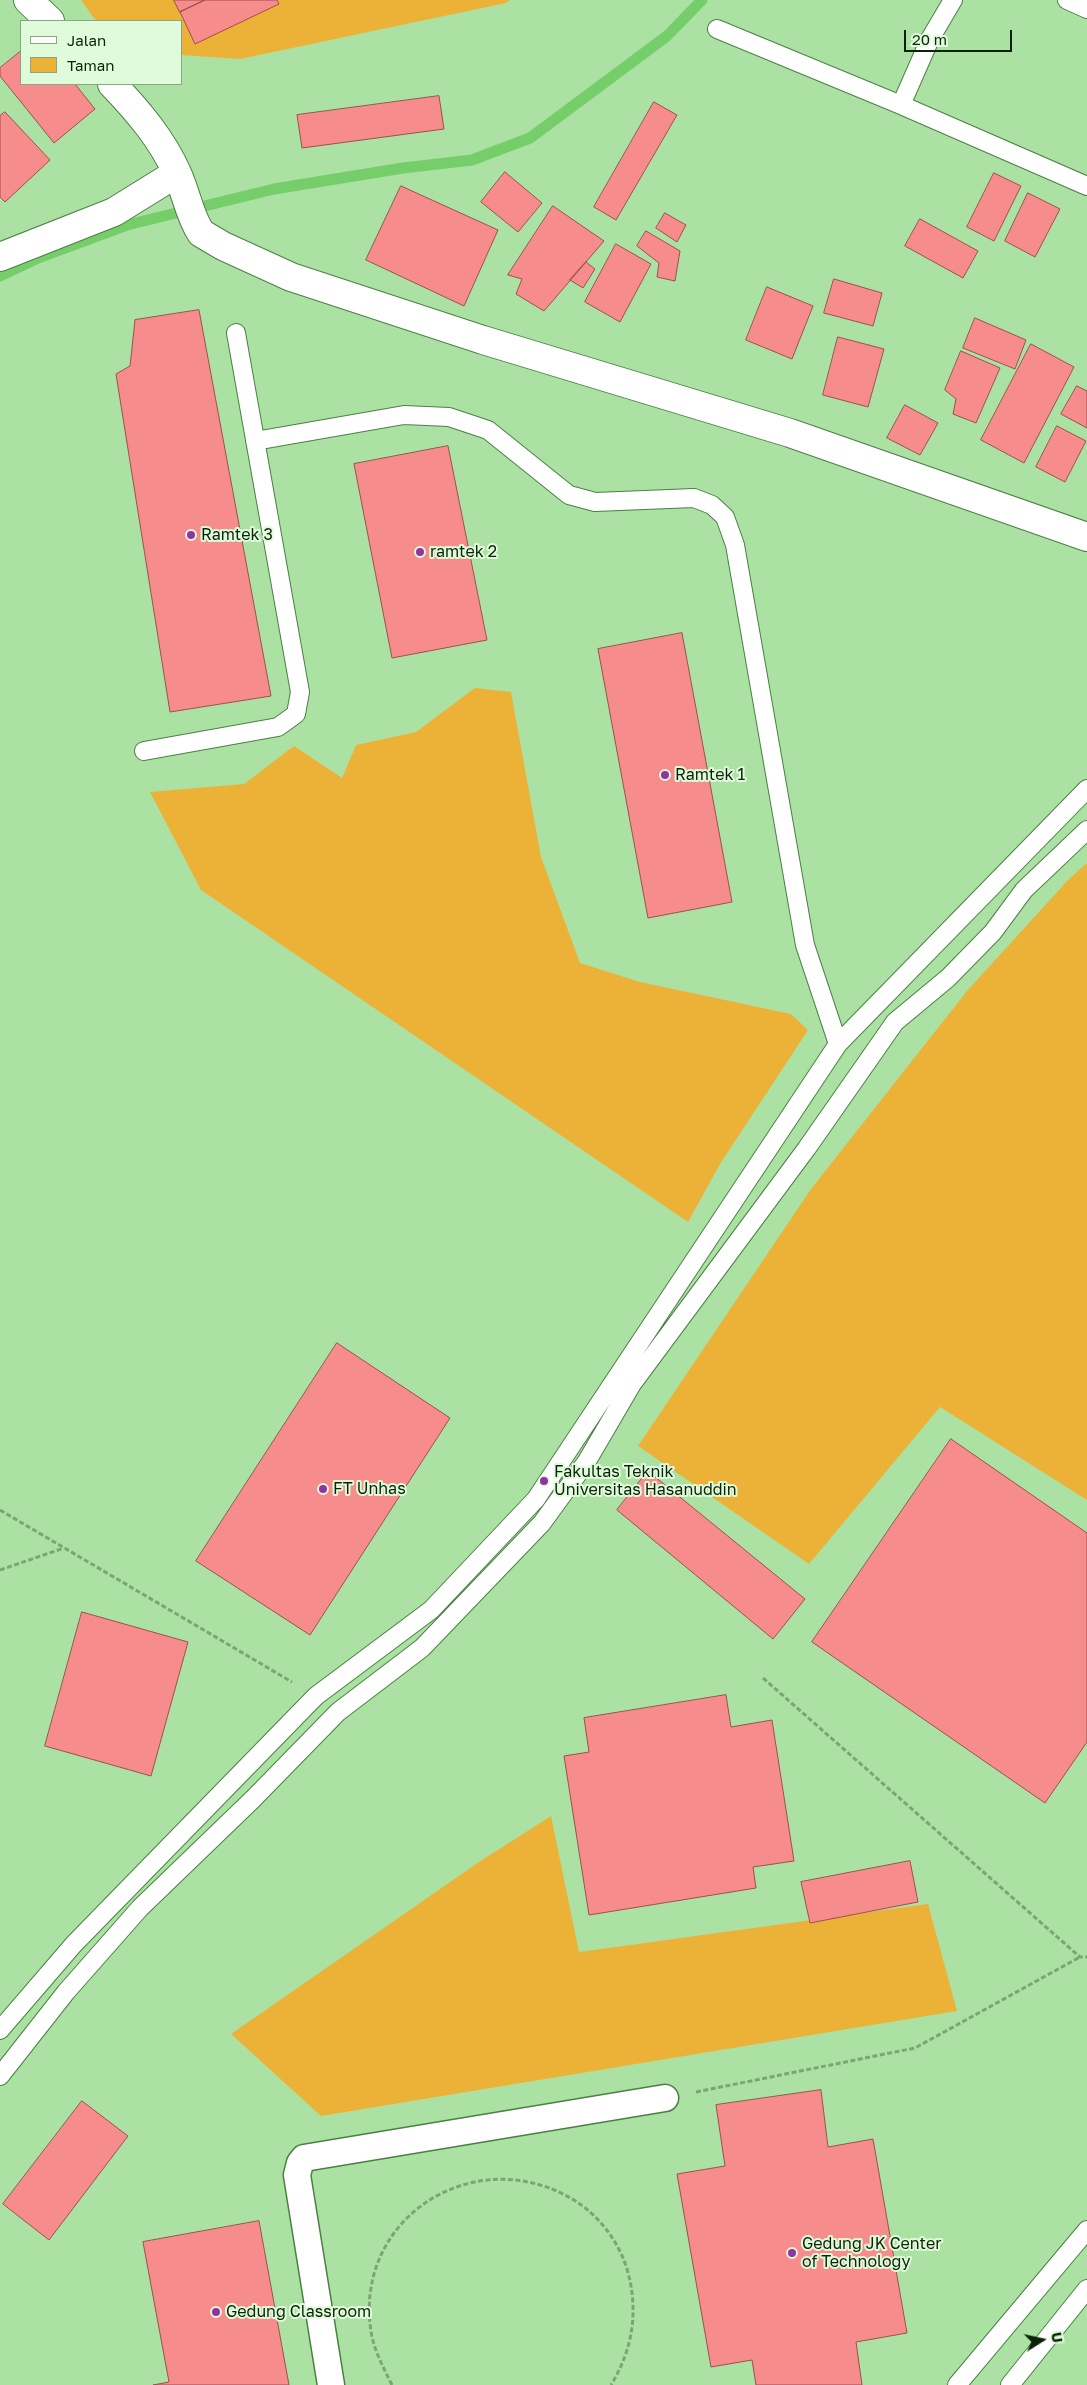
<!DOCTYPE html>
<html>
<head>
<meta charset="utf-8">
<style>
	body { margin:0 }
	#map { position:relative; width:1087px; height:2385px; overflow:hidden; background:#abe2a3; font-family:"Golos Text",sans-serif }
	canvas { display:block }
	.legend { position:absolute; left:20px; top:20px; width:162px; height:65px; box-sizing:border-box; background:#dffbda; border:1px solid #8ba487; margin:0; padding:6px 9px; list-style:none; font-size:15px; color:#0d220a }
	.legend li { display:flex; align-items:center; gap:10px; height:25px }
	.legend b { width:25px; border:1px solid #8ba487 }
	.north { position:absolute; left:1017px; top:2315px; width:50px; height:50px; -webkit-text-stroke:4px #dffbda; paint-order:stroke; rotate:80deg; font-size:14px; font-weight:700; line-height:20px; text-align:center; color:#0d220a }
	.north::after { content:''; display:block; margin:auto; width:18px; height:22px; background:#0d220a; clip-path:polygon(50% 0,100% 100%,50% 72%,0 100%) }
	.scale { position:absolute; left:904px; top:30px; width:108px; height:22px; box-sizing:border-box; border:2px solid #0d220a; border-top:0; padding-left:6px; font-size:15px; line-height:18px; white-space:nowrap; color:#0d220a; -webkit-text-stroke:4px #dffbda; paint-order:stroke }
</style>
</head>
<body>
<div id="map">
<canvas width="1087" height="2385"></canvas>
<ul class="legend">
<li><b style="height:6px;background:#fff"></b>Jalan</li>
<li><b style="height:14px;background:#ecb238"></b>Taman</li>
</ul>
<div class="north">U</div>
<div class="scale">20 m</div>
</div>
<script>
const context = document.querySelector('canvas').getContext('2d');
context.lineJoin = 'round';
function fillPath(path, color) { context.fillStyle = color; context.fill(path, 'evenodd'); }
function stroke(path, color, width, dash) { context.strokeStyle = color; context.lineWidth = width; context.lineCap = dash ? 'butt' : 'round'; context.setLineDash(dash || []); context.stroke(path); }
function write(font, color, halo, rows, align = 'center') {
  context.font = font + ' "Golos Text",sans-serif'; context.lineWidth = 4; context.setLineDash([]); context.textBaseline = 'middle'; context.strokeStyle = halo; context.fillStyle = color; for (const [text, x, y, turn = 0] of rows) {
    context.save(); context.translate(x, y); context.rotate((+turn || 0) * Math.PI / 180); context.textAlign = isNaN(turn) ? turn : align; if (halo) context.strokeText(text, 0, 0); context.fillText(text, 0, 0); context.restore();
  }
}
fillPath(new Path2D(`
	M 81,0 L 510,0 L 506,3 L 240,59 L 181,55 L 181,21 L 96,21 Z
	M 475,688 L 511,692 L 541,857 L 580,963 L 640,982 L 791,1014 L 808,1030 L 720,1164 L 688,1222 L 201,890 L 150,792 L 244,784 L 294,746 L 342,778 L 356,745 L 416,732 Z
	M 1087,863 L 1087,1500 L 940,1407 L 809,1564 L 638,1446 L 811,1189 L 967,991 L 1068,880 Z
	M 551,1816 L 579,1952 L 928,1904 L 957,2011 L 321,2116 L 231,2034 L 479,1862 Z`), '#ecb238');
stroke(new Path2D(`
	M 0,276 L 38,258 L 127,225 L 274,189 L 403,168 L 472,160 L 530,138 L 667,36 L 702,0`), '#76ce6a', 11);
const building = new Path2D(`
	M 174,0 L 205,0 L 180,12 Z
	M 205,0 L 277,0 L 279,4 L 195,44 L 180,12 Z
	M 21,51 L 21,84 L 75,84 L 95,109 L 54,143 L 0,76 L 0,68 Z
	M 439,96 L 444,129 L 302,148 L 297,115 Z
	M 654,102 L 677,115 L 616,220 L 594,207 Z
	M 5,112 L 50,160 L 5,202 L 0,197 L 0,116 Z
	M 505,172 L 542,203 L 518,232 L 481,202 Z
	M 994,173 L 1021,186 L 994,241 L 967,227 Z
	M 401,186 L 498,230 L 464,306 L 366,260 Z
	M 1028,193 L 1060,209 L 1035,257 L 1005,241 Z
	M 553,206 L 604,241 L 544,311 L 516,294 L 522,279 L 508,275 Z
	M 665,213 L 686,225 L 677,242 L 656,228 Z
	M 920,219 L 978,251 L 963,278 L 905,246 Z
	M 646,231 L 680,251 L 675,281 L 657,277 L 659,263 L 637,246 Z
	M 616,244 L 651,264 L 620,322 L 585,302 Z
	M 586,262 L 595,269 L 583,288 L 570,280 Z
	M 834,279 L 882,293 L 873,326 L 824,313 Z
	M 767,287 L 813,306 L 792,359 L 746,340 Z
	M 199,310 L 271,696 L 170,712 L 116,374 L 130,366 L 135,320 Z
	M 975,318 L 1026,340 L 1015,369 L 963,348 Z
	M 838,337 L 884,349 L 868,407 L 823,395 Z
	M 1031,344 L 1074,367 L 1024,463 L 981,440 Z
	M 961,351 L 1000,368 L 976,423 L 953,414 L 956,399 L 945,390 Z
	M 1077,386 L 1087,391 L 1087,428 L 1061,414 Z
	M 905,405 L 938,423 L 920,455 L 887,438 Z
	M 1057,426 L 1086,441 L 1065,482 L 1036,467 Z
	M 448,446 L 487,640 L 392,658 L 354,464 Z
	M 682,633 L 732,902 L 648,918 L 598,649 Z
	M 337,1343 L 450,1418 L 310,1635 L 196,1561 Z
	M 951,1439 L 1087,1533 L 1087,1742 L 1045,1803 L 812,1642 Z
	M 648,1471 L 805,1599 L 773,1639 L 617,1510 Z
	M 82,1612 L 188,1642 L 151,1776 L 45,1746 Z
	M 726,1695 L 731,1727 L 772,1720 L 794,1861 L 753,1867 L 756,1888 L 589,1915 L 564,1756 L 589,1752 L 584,1718 Z
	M 910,1861 L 918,1902 L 810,1923 L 801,1882 Z
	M 821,2090 L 828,2147 L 873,2139 L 907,2333 L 856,2342 L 862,2385 L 756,2385 L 752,2360 L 711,2367 L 677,2174 L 725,2166 L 716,2105 Z
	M 82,2101 L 128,2136 L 49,2240 L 3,2204 Z
	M 259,2221 L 289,2385 L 153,2385 L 169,2382 L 143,2242 Z`);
fillPath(building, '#f68d8c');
stroke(building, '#9c4f4f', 1);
const service = new Path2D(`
	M 953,0 L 930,39 L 901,105 L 1087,186
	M 1067,0 L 1087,9
	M 717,29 L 901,105
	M 255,441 L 404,415 L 449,417 L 488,430 L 569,495 L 595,502 L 694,498 L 712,505 L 725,517 L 735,545 L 805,945 L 838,1044
	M 144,751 L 278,727 L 296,714 L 300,692 L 236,333
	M 0,2030 L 74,1944 L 316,1696 L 431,1610 L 536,1499 L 838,1044 L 1087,789
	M 0,2076 L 66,1992 L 140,1908 L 253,1799 L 338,1712 L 422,1648 L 542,1523 L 587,1461 L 632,1384 L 807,1148 L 895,1022 L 948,978 L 993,932 L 1024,890 L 1087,830
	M 957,2385 L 1087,2230
	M 1010,2385 L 1087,2289`);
const pedestrian = new Path2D(`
	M 331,2385 L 297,2175 L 300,2163 L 304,2158 L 665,2098`);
const minor = new Path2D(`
	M 28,0 L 50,21
	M 112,84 C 137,110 162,139 177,173 C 186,192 189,215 201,233 L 223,246 L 291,277 L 483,340 L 790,433 L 1087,537
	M 0,257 L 114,212 L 177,173`);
stroke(service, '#4c7f45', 20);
stroke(pedestrian, '#4c7f45', 29);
stroke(minor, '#4c7f45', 30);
stroke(new Path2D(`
	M 0,1510 L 292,1682
	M 0,1570 L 64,1548
	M 763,1678 L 1080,1957 L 1087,1957
	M 696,2092 L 915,2048 L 1080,1957
	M 392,2385 C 384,2369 376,2354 372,2337 C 350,2225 464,2145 563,2194 C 594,2209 617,2237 627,2269 C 639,2310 633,2349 611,2385`), '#7aa673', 3, [5, 2.5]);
stroke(service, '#fff', 18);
stroke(pedestrian, '#fff', 26);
stroke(minor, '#fff', 28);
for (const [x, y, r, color] of [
	[191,535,5,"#9035a0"],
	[420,552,5,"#9035a0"],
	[665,775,5,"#9035a0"],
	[544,1481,5,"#9035a0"],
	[323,1489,5,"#9035a0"],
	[792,2253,5,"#9035a0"],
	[216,2312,5,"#9035a0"]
]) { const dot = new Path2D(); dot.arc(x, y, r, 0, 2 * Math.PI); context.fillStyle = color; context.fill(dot); stroke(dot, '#dffbda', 2); }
write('16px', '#0d220a', '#dffbda', [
	["Ramtek 3",201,535],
	["ramtek 2",430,552],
	["Ramtek 1",675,775],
	["Fakultas Teknik",554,1472],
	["Universitas Hasanuddin",554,1490],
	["FT Unhas",333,1489],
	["Gedung JK Center",802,2244],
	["of Technology",802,2262],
	["Gedung Classroom",226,2312]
], 'left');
</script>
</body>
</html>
